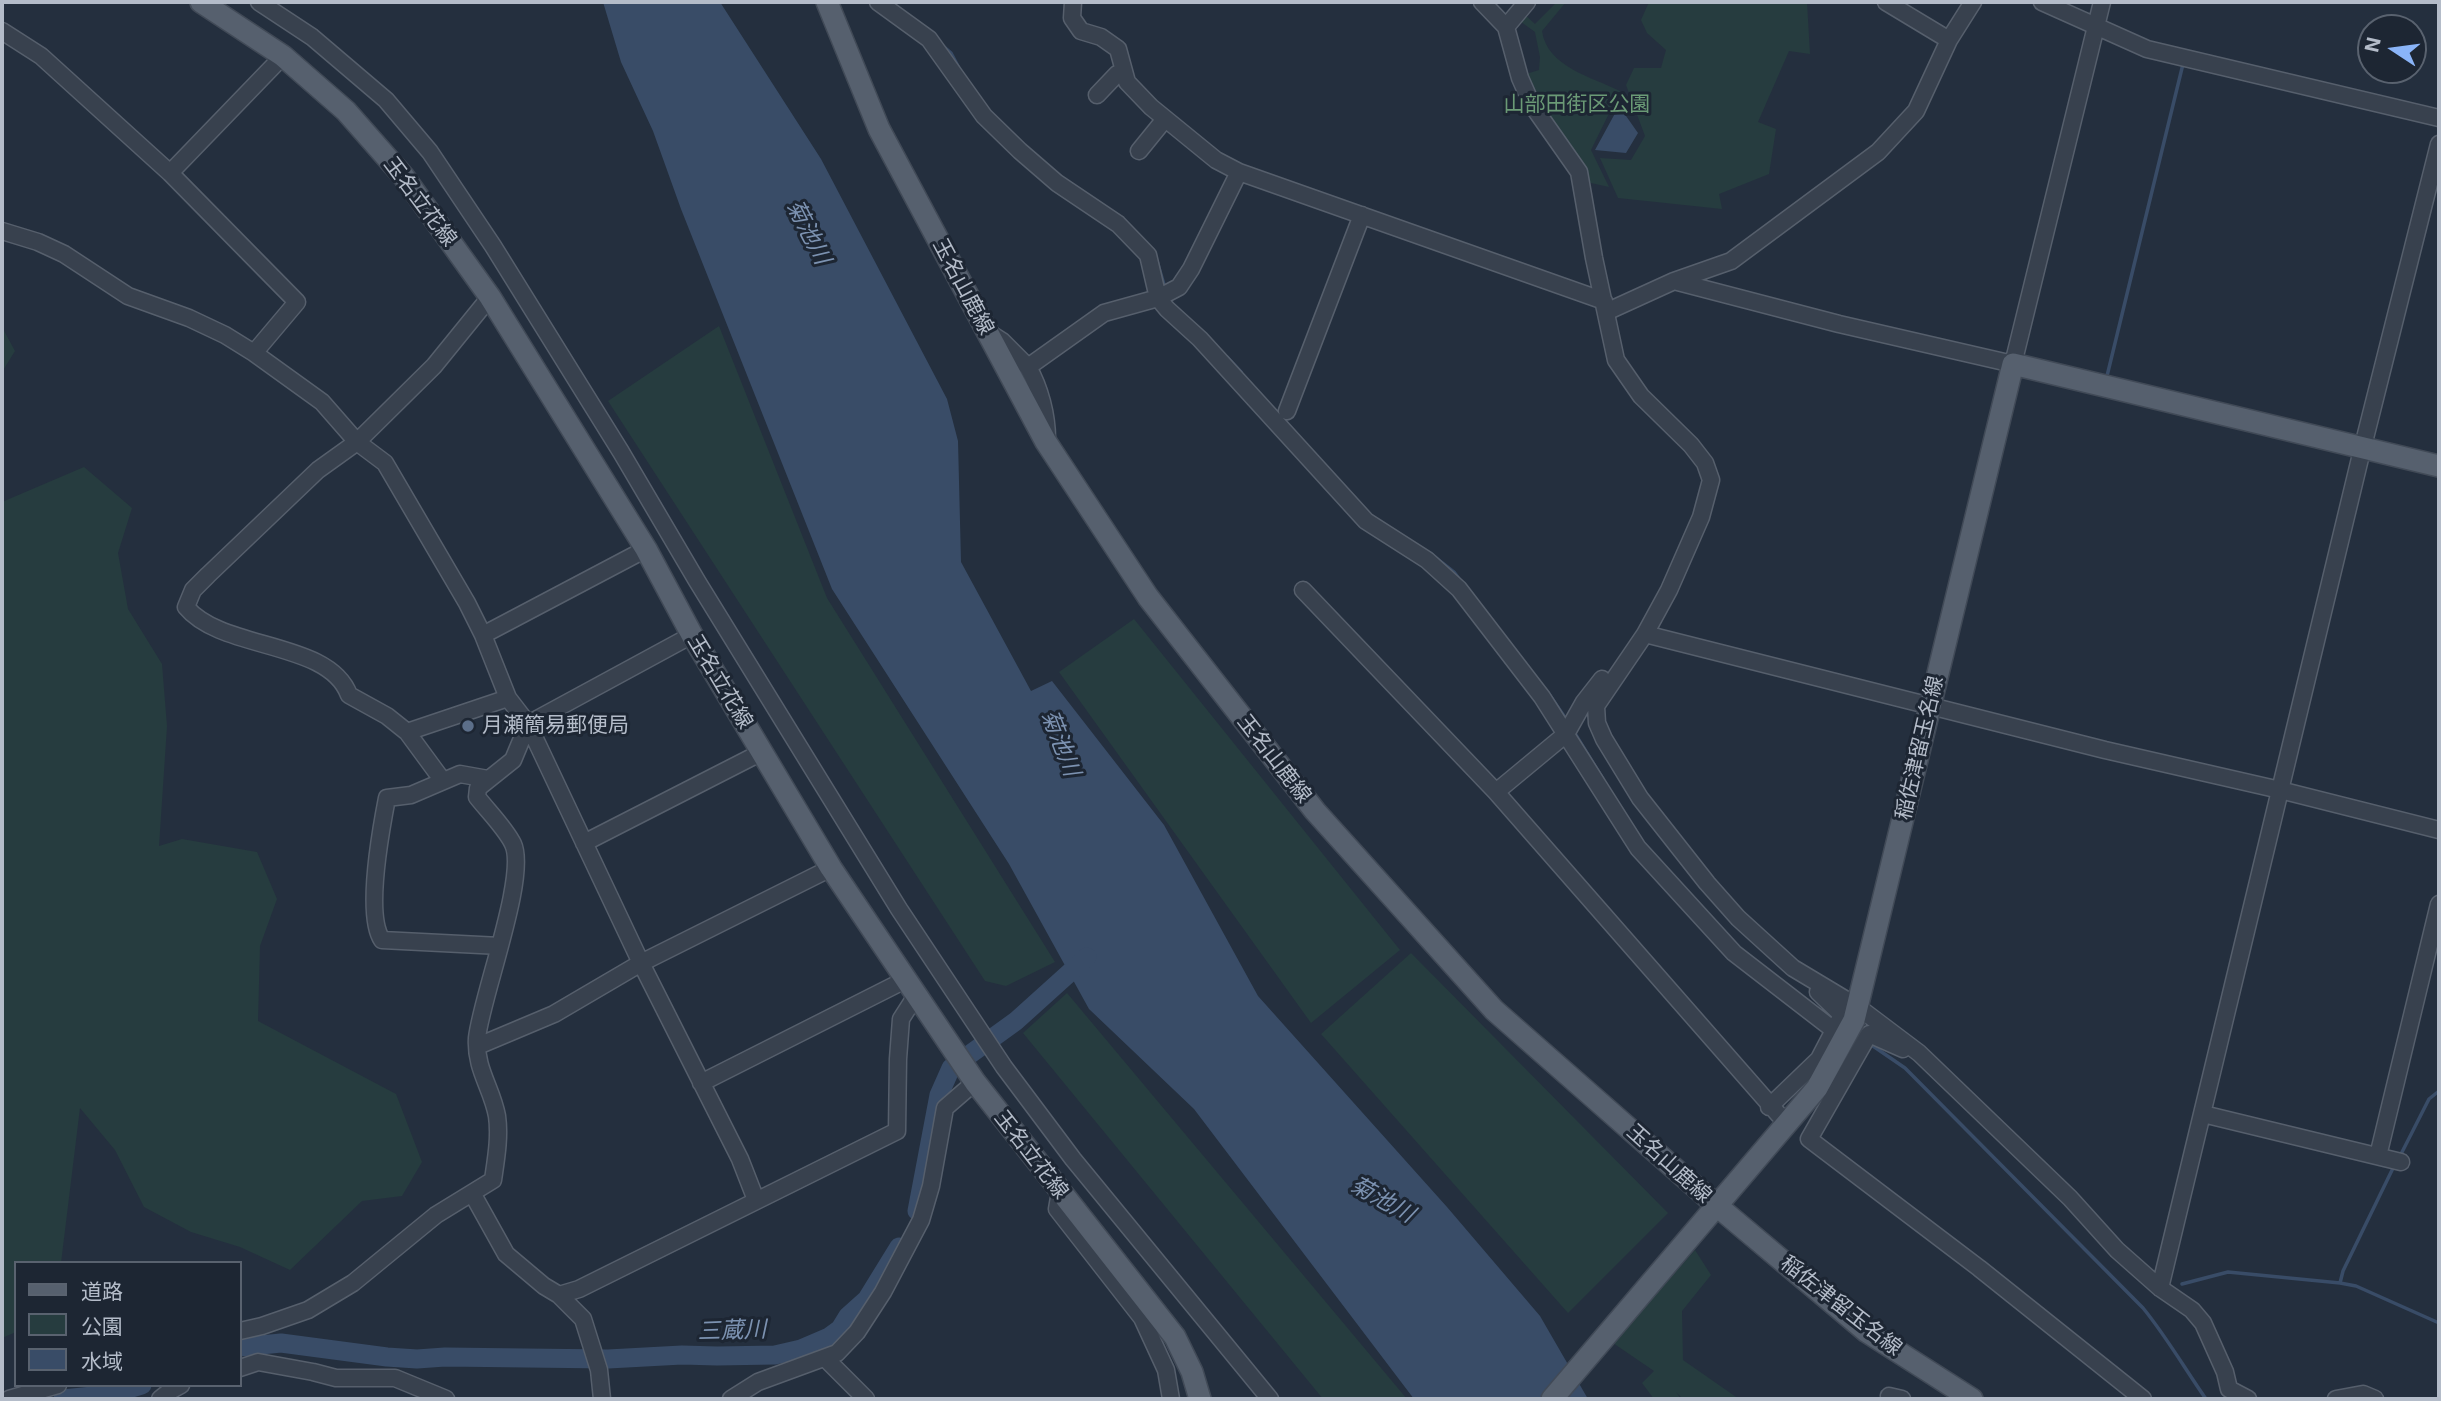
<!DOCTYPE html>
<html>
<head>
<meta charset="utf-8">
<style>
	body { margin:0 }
	#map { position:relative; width:2441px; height:1401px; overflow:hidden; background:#242f3e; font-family:Inter,"Noto Sans JP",sans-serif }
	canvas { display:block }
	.frame { position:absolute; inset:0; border:4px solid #b4bcc9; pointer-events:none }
	.legend { position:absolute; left:14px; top:1261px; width:228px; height:126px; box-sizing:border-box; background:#1d2633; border:2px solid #59626f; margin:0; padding:9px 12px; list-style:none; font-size:21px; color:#b4bcc9 }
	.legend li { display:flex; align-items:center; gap:14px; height:35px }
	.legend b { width:35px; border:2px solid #59626f }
	.north { position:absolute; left:2357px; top:14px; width:70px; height:70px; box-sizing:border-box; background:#1d2633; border:2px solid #59626f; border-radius:50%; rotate:283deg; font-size:19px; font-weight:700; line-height:28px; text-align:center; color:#b4bcc9 }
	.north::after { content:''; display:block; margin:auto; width:24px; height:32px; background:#8ab4f8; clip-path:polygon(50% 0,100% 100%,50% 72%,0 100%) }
</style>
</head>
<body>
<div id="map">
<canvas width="2441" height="1401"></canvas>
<div class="frame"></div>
<ul class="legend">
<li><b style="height:9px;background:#56606e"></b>道路</li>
<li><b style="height:19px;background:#263c3f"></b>公園</li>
<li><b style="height:19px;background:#394c67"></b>水域</li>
</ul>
<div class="north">N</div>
</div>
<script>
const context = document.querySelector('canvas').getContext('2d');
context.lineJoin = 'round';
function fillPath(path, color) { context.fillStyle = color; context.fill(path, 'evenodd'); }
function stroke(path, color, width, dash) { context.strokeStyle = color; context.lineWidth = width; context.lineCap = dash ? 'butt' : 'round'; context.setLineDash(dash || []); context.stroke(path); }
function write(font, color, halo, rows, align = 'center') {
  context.font = font + ' Inter,"Noto Sans JP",sans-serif'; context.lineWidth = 6; context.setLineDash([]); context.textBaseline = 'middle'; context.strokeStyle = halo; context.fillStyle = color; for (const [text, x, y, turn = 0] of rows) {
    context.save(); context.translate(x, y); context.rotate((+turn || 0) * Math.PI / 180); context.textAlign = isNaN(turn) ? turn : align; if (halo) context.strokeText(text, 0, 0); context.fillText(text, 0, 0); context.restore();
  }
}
fillPath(new Path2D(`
	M 1557,2 L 1566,2 L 1542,31 C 1547,67 1592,77 1620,91 L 1591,150 L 1609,187 L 1591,183 L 1585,177 L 1535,100 L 1526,74 L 1539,70 L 1540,57 L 1535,32 L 1517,19 L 1523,13 L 1535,24 Z
	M 1649,2 L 1807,2 L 1810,54 L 1789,51 L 1758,122 L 1776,129 L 1769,174 L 1719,194 L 1722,209 L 1618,198 L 1600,158 L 1631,160 L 1645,136 L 1626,85 L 1634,68 L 1661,68 L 1666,50 L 1647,33 L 1641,20 Z
	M 719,326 L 827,598 L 1055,962 L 1006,986 L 985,981 L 608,401 Z
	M 2,327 L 15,351 L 2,372 Z
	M 84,467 L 132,508 L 118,553 L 128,609 L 162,664 L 167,726 L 159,846 L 182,839 L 257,852 L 277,899 L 260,946 L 258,1021 L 396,1094 L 422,1162 L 402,1196 L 362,1201 L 290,1270 L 240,1247 L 191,1232 L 144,1207 L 115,1150 L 80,1108 L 61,1263 L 16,1263 L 16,1332 L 2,1338 L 2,502 Z
	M 1134,619 L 1400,950 L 1311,1023 L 1059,672 Z
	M 1411,953 L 1668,1213 L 1568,1313 L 1321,1034 Z
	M 1067,993 L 1407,1399 L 1323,1399 L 1023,1033 Z
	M 1695,1250 L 1711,1275 L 1682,1311 L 1683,1360 L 1739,1399 L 1683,1399 L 1676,1392 L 1681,1399 L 1654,1399 L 1642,1383 L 1654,1371 L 1613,1343 Z`), '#263c3f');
fillPath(new Path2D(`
	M 603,2 L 720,2 L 821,159 L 947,399 L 958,441 L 961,562 L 1031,691 L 1052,681 L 1164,825 L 1258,996 L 1447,1207 L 1540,1316 L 1588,1399 L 1414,1399 L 1194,1109 L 1089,1009 L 1009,864 L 832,589 L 681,209 L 653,131 L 621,62 Z
	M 1619,106 L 1638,133 L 1626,153 L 1595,150 Z`), '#394c67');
stroke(new Path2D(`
	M 943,46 L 951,53 L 959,68
	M 1157,261 L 1165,288
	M 1227,357 L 1241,372
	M 2107,376 L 2183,64
	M 1430,553 L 1454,572 L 1460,580
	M 1549,694 L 1568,722
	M 1574,732 L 1603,779
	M 1870,1044 L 1905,1068 L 2143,1308 C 2166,1336 2185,1369 2206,1399
	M 2399,1158 L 2429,1099 L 2439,1091
	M 2340,1283 L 2343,1271 L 2395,1164
	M 2182,1284 L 2228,1272 L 2340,1283 L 2356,1286 L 2439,1323`), '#394c67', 3.5);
stroke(new Path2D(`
	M 917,1211 L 939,1095 L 951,1068 L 1016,1021 L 1087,957
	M 240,1347 L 281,1343 L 387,1357 L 417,1359 L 445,1357 L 608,1359 L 682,1355 L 717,1356 L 775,1355 L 801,1349 L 829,1337 L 840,1329 L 848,1316 L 867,1299 L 899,1247
	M 63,1399 L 112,1394 L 142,1385`), '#394c67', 19);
const minor = new Path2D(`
	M 259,2 L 312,37 L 386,100 L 430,152 L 493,246 L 621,452 L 697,581 L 899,909 L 1004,1067 L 1073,1159 L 1270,1399
	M 878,2 L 929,39 L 984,116 L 1020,151 L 1057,183 L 1118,224 L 1148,255 L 1158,298 L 1167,309 L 1200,339 L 1366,521 L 1427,560 L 1459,589 L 1542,697 L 1638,848 L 1734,953 L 1835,1031
	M 1073,2 L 1072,18 L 1081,31 L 1101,37 L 1118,49 L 1127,82 L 1151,107 L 1216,160 L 1239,172 L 1604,301
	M 1482,2 L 1506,27 L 1520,78 L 1532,105 L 1579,172 L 1594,258 L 1616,360 L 1641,396 L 1691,445 L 1705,463 L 1711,480 L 1701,517 L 1669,590 L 1645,634 L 1596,706 L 1597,723 L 1604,739 L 1640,798 L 1707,883 L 1738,918 L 1793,968 L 1858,1007 L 1919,1053 L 2070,1198 L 2117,1250 L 2160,1288 L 2192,1310 L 2203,1323 L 2225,1372 L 2229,1389 L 2248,1399
	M 1886,2 L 1949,40
	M 2042,2 L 2147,49 L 2439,118
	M 1506,27 L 1527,2
	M 2,31 L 41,56 L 170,173 L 297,302 L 254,353
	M 1097,95 L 1117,74 L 1124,71
	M 1139,151 L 1165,119
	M 170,173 L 283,56
	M 2,231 L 38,242 L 64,254 L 128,296 L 189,318 L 225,335 L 254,353 L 322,402 L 357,442 L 385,463 L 467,603 L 483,635 L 508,698 L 528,724 L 641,963 L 740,1159 L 756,1200
	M 1674,281 L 1839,324 L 2013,364 L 2102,2
	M 1606,312 L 1674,281 L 1731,261 L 1878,152 L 1916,111 L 1949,40 L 1973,2
	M 991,334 L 1002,341 L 1028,367
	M 1287,411 L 1362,215
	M 1047,439 C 1047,415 1040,388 1028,367 L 1104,313 L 1158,298 L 1179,287 L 1191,269 L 1239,172
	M 1303,590 L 1496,792 L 1779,1115
	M 1645,634 L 2105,750 L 2280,790 L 2439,830
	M 483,635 L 646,549
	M 407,732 L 508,698
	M 488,779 L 460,774 L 411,795 L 387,798 C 381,829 365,915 382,940 L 500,946
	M 443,781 L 407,732 L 387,716 L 349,695 C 329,640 222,651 186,607 L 193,590 L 208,575 L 318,470 L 357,442 L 434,366 L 490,297
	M 1496,792 L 1566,734 L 1584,702 L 1602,679
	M 584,843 L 762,752
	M 478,1046 L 554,1014 L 641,963 L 831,868
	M 1903,1049 L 1869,1034 L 1809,1139 L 1979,1268 L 2143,1399
	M 701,1083 L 907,979
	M 1769,1107 L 1819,1059 L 1842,1015 L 1818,992
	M 2203,1114 L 2401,1162
	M 2378,1156 L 2439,904
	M 1060,1192 L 1057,1209 L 1142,1318 L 1166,1370 L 1171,1399
	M 472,1193 L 506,1254 L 544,1286 L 559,1295 L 583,1319 L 599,1370 L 602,1399
	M 2160,1288 L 2363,446 L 2439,144
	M 559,1295 L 579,1289 L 897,1131 L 898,1059 L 901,1019 L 917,994
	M 240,1331 L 262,1326 L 308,1310 L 353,1283 L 436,1215 L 493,1180 C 496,1159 500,1137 497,1116 C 492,1088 475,1069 477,1038 C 481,998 528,876 513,844 C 506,829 488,811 477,797 L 478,788 L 513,760 L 528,724 L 692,635
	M 825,1358 L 866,1399
	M 240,1368 L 258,1362 L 313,1372 L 336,1378 L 395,1378 L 446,1399
	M 1889,1396 L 1902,1399
	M 9,1399 L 58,1385
	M 160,1399 L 170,1391 L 181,1385
	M 731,1399 L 758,1382 L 837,1353 L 857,1332 L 883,1292 L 921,1220 L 931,1186 L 945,1108 L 975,1082
	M 2336,1399 L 2363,1394 L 2375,1399`);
const major = new Path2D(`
	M 201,2 L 283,56 L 346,111 L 404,177 L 490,297 L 646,549 L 692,635 L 831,868 L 975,1082 L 1175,1337 L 1192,1372 L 1200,1399
	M 827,2 L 879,129 L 1046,442 L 1148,597 L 1315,811 L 1494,1010 L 1716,1205 L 1867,1332 L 1972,1399
	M 1552,1399 L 1817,1088 L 1854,1020 L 2013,364 L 2439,466`);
stroke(minor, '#565f6c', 19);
stroke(major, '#414a57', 24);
stroke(minor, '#38414e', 16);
stroke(major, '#56606e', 21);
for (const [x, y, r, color] of [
	[468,726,7,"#5c6f8a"]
]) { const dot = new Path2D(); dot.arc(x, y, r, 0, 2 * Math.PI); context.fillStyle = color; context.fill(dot); stroke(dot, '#1d2633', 2.5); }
write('21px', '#6b9a76', '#1d2633', [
	["山部田街区公園",1577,105]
]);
write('21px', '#b4bcc9', '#1d2633', [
	["玉名立花線",420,202,53],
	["玉名山鹿線",963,287,62],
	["玉名立花線",720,682,59],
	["稲佐津留玉名線",1920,748,-77],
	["玉名山鹿線",1274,759,52],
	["玉名立花線",1031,1155,52],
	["玉名山鹿線",1669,1164,42],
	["稲佐津留玉名線",1841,1306,38]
]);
write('21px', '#b4bcc9', '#1d2633', [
	["月瀬簡易郵便局",482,726]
], 'left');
write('italic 23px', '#7c92b1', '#1d2633', [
	["菊池川",808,232,63],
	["菊池川",1060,743,69],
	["菊池川",1382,1200,29],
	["三蔵川",732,1331,-2]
]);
</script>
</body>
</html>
